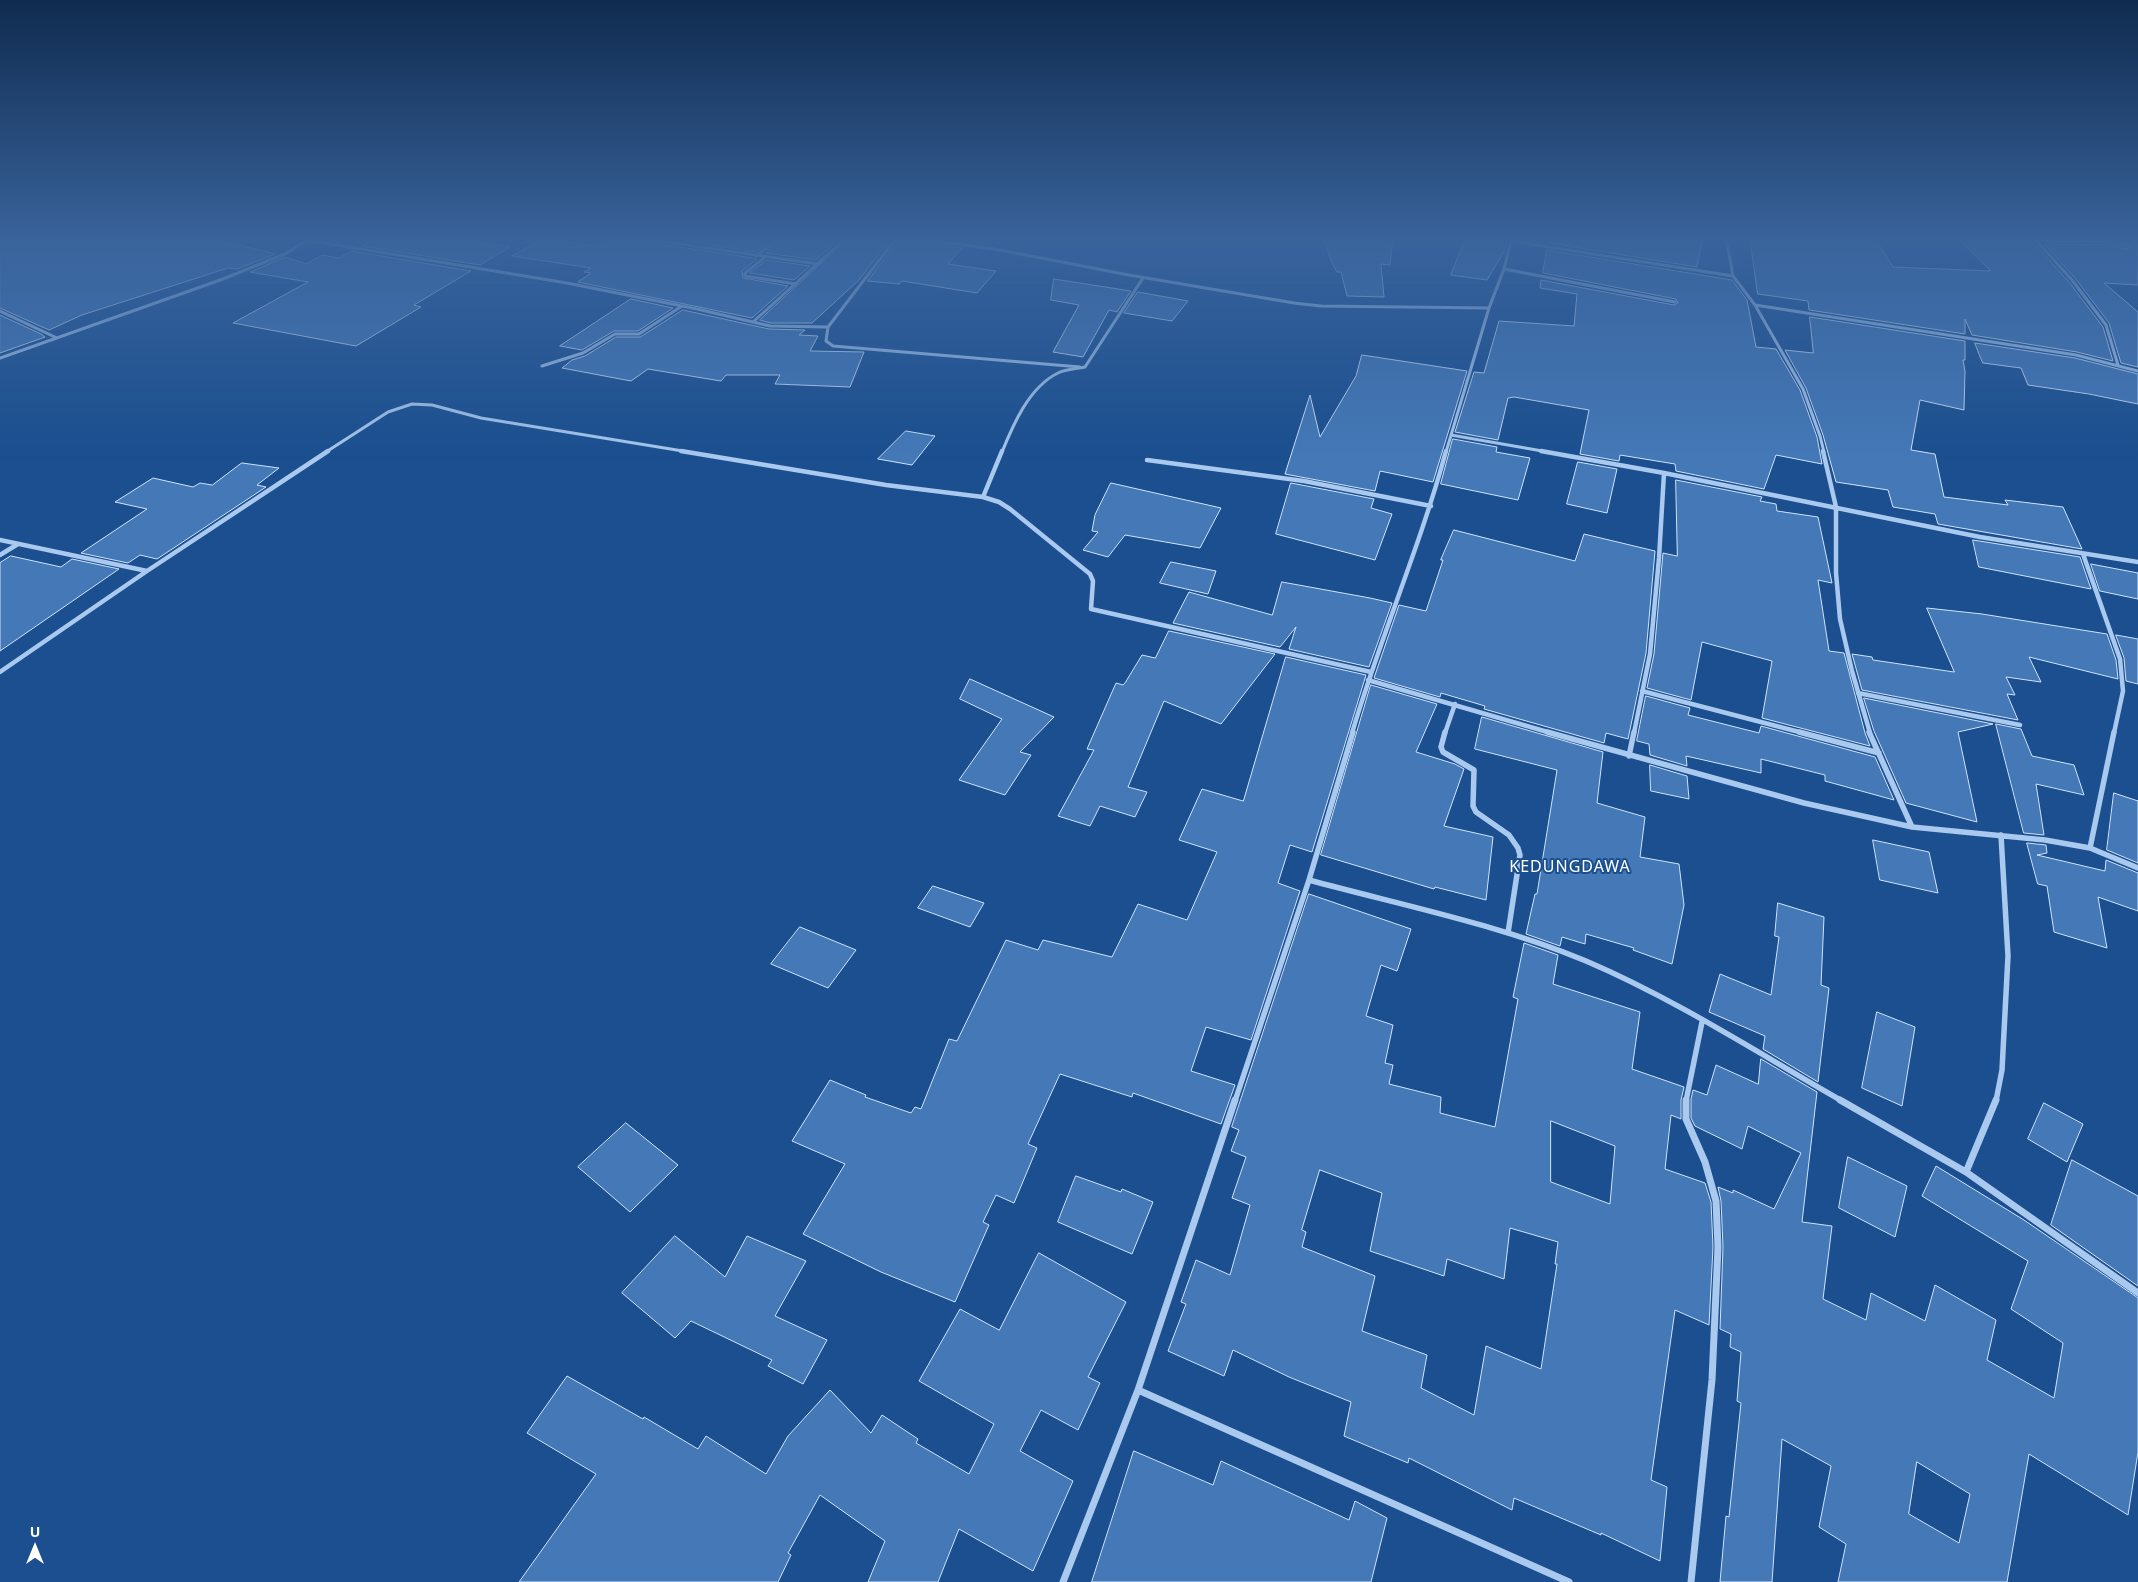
<!DOCTYPE html>
<html>
<head>
<meta charset="utf-8">
<style>
	body { margin:0 }
	#map { position:relative; width:2138px; height:1582px; overflow:hidden; background:#1b4f8f; font-family:"Noto Sans",sans-serif }
	canvas { display:block }
	.north { position:absolute; left:10px; top:1522px; width:50px; height:50px; -webkit-text-stroke:4px #1b4f8f; paint-order:stroke; rotate:0deg; font-size:14px; font-weight:700; line-height:20px; text-align:center; color:#fff }
	.north::after { content:''; display:block; margin:auto; width:18px; height:22px; background:#fff; clip-path:polygon(50% 0,100% 100%,50% 72%,0 100%) }
</style>
</head>
<body>
<div id="map">
<canvas width="2138" height="1582"></canvas>
<div class="north">U</div>
</div>
<script>
const context = document.querySelector('canvas').getContext('2d');
context.lineJoin = 'round';
function fillPath(path, color) { context.fillStyle = color; context.fill(path, 'evenodd'); }
function stroke(path, color, width, dash) { context.strokeStyle = color; context.lineWidth = width; context.lineCap = dash ? 'butt' : 'round'; context.setLineDash(dash || []); context.stroke(path); }
function write(font, color, halo, rows, align = 'center') {
  context.font = font + ' "Noto Sans",sans-serif'; context.lineWidth = 4; context.setLineDash([]); context.textBaseline = 'middle'; context.strokeStyle = halo; context.fillStyle = color; for (const [text, x, y, turn = 0] of rows) {
    context.save(); context.translate(x, y); context.rotate((+turn || 0) * Math.PI / 180); context.textAlign = isNaN(turn) ? turn : align; if (halo) context.strokeText(text, 0, 0); context.fillText(text, 0, 0); context.restore();
  }
}
const building = new Path2D(`
	M 0,237 L 207,237 L 275,254 L 237,269 L 228,268 L 82,315 L 49,330 L 0,308 Z
	M 378,237 L 451,237 L 510,247 L 480,265 L 362,246 Z
	M 547,237 L 596,247 L 613,237 L 628,237 L 632,240 L 753,258 L 757,259 L 742,271 L 743,278 L 788,286 L 752,318 L 578,282 L 591,273 L 584,272 L 591,268 L 512,256 Z
	M 689,237 L 775,237 L 756,252 L 684,241 Z
	M 784,237 L 825,242 L 830,237 L 842,237 L 816,260 L 766,253 Z
	M 850,237 L 892,237 L 859,280 L 812,323 L 770,323 L 760,320 Z
	M 1323,237 L 1393,237 L 1390,265 L 1381,264 L 1384,297 L 1347,296 L 1341,272 L 1337,272 L 1333,265 Z
	M 1466,237 L 1508,237 L 1505,250 L 1487,280 L 1451,275 Z
	M 1550,237 L 1703,237 L 1697,267 L 1549,243 Z
	M 1750,237 L 1874,237 L 1893,267 L 1991,271 L 1957,238 L 2032,241 L 2069,282 L 2103,327 L 2113,361 L 2077,352 L 1972,335 L 1965,319 L 1965,334 L 1809,310 L 1808,301 L 1758,294 Z
	M 2068,237 L 2138,237 L 2138,285 L 2104,283 L 2138,312 L 2138,367 L 2121,363 L 2109,323 L 2075,278 L 2044,244 L 2113,245 L 2126,249 L 2129,248 L 2129,244 L 2114,239 Z
	M 899,240 L 962,248 L 948,264 L 996,271 L 977,293 L 902,281 L 899,284 L 868,281 Z
	M 1547,250 L 1732,280 L 1747,300 L 1756,347 L 1776,349 L 1800,390 L 1817,437 L 1822,464 L 1776,455 L 1764,489 L 1676,471 L 1675,464 L 1620,455 L 1619,461 L 1580,454 L 1589,410 L 1514,397 L 1508,398 L 1498,440 L 1455,432 L 1474,372 L 1484,373 L 1499,321 L 1574,326 L 1577,294 L 1540,288 L 1541,280 L 1674,305 L 1678,303 L 1676,299 L 1543,273 Z
	M 352,251 L 471,271 L 414,305 L 421,307 L 356,346 L 233,323 L 308,282 L 250,272 L 285,257 L 306,264 L 322,255 L 339,258 Z
	M 767,260 L 810,266 L 794,280 L 750,273 Z
	M 1054,279 L 1131,291 L 1117,312 L 1109,310 L 1083,357 L 1053,352 L 1079,305 L 1051,300 Z
	M 1138,292 L 1188,301 L 1172,321 L 1124,313 Z
	M 631,299 L 673,308 L 638,331 L 614,331 L 582,350 L 560,346 Z
	M 683,310 L 769,329 L 805,330 L 799,335 L 818,336 L 810,351 L 864,352 L 850,387 L 775,384 L 780,375 L 726,375 L 721,381 L 648,369 L 631,381 L 562,368 L 572,360 L 585,356 L 616,337 L 640,337 Z
	M 0,315 L 41,334 L 45,337 L 0,353 Z
	M 1810,317 L 1965,341 L 1965,360 L 1963,360 L 1965,371 L 1964,410 L 1920,400 L 1911,450 L 1935,454 L 1944,497 L 2008,505 L 2005,500 L 2063,507 L 2082,549 L 1938,524 L 1935,514 L 1893,507 L 1888,490 L 1836,482 L 1823,435 L 1806,388 L 1785,350 L 1813,353 Z
	M 1975,343 L 2075,358 L 2138,374 L 2138,404 L 2089,394 L 2028,385 L 2021,368 L 1983,363 Z
	M 1362,355 L 1467,371 L 1433,482 L 1380,471 L 1375,491 L 1285,474 L 1310,395 L 1320,437 L 1356,376 Z
	M 906,431 L 935,436 L 912,465 L 878,459 Z
	M 1453,439 L 1497,447 L 1496,452 L 1530,458 L 1518,500 L 1441,484 Z
	M 1578,462 L 1617,469 L 1607,513 L 1567,504 Z
	M 242,463 L 279,468 L 257,485 L 266,487 L 157,559 L 140,555 L 128,563 L 81,553 L 147,509 L 115,502 L 153,478 L 193,487 L 200,483 L 212,485 Z
	M 1676,480 L 1762,497 L 1760,501 L 1776,504 L 1777,511 L 1818,517 L 1832,583 L 1818,580 L 1829,651 L 1844,653 L 1865,733 L 1870,746 L 1762,718 L 1772,661 L 1702,642 L 1691,700 L 1647,688 L 1654,654 L 1663,553 L 1677,556 Z
	M 1111,483 L 1221,508 L 1200,548 L 1125,535 L 1108,557 L 1083,550 L 1098,532 L 1092,531 L 1095,515 Z
	M 1291,483 L 1374,499 L 1371,508 L 1392,514 L 1375,560 L 1276,534 Z
	M 1454,530 L 1575,561 L 1584,534 L 1655,551 L 1646,653 L 1628,739 L 1606,733 L 1604,743 L 1484,709 L 1485,706 L 1441,693 L 1440,697 L 1374,678 L 1399,605 L 1426,611 L 1443,560 L 1441,560 Z
	M 1973,540 L 2080,557 L 2091,589 L 1979,567 Z
	M 11,556 L 61,567 L 72,559 L 119,569 L 0,651 L 0,563 Z
	M 1171,562 L 1216,571 L 1208,594 L 1160,583 Z
	M 2091,564 L 2138,573 L 2138,599 L 2100,591 Z
	M 1282,582 L 1370,598 L 1392,603 L 1369,667 L 1289,649 L 1296,627 L 1280,647 L 1173,623 L 1189,592 L 1272,615 Z
	M 1927,608 L 1982,614 L 2107,634 L 2116,660 L 2118,679 L 2029,657 L 2041,682 L 2006,677 L 2015,695 L 2007,694 L 2018,720 L 1862,690 L 1852,654 L 1872,657 L 1873,660 L 1954,672 Z
	M 1169,631 L 1275,654 L 1221,724 L 1164,701 L 1128,787 L 1147,792 L 1135,817 L 1100,806 L 1090,826 L 1058,816 L 1094,750 L 1087,749 L 1116,683 L 1123,685 L 1125,683 L 1142,655 L 1155,658 Z
	M 2116,635 L 2138,639 L 2138,684 L 2126,681 L 2124,658 Z
	M 1286,657 L 1366,675 L 1312,852 L 1290,845 L 1278,883 L 1300,891 L 1251,1040 L 1206,1027 L 1191,1071 L 1235,1085 L 1221,1124 L 1133,1093 L 1132,1097 L 1060,1074 L 1028,1144 L 1037,1148 L 1014,1203 L 996,1195 L 983,1222 L 989,1225 L 955,1302 L 881,1272 L 803,1234 L 845,1164 L 792,1141 L 830,1080 L 866,1095 L 865,1097 L 911,1113 L 915,1107 L 921,1109 L 949,1039 L 957,1041 L 1006,940 L 1038,950 L 1043,940 L 1112,957 L 1138,904 L 1187,920 L 1217,852 L 1179,840 L 1202,789 L 1243,801 Z
	M 970,679 L 1054,717 L 1020,752 L 1031,755 L 1005,795 L 959,780 L 1002,719 L 960,699 Z
	M 1371,685 L 1437,704 L 1416,752 L 1455,764 L 1464,769 L 1444,826 L 1493,837 L 1486,900 L 1435,887 L 1434,889 L 1321,855 Z
	M 1646,696 L 1690,708 L 1688,715 L 1759,733 L 1761,726 L 1875,757 L 1894,800 L 1825,781 L 1825,775 L 1761,759 L 1761,773 L 1686,756 L 1687,766 L 1650,755 L 1649,744 L 1637,741 Z
	M 1864,698 L 1993,724 L 1958,732 L 1977,822 L 1906,803 L 1874,731 Z
	M 1482,717 L 1603,752 L 1597,803 L 1645,817 L 1640,857 L 1679,864 L 1684,905 L 1672,964 L 1633,950 L 1634,948 L 1586,934 L 1585,944 L 1562,937 L 1560,946 L 1526,934 L 1535,894 L 1537,894 L 1557,770 L 1475,749 Z
	M 1996,724 L 2021,729 L 2032,756 L 2074,765 L 2084,795 L 2036,784 L 2044,835 L 2024,833 Z
	M 1650,765 L 1687,776 L 1689,799 L 1651,791 Z
	M 2114,793 L 2138,801 L 2138,863 L 2107,850 Z
	M 1873,840 L 1929,852 L 1938,893 L 1880,880 Z
	M 2027,843 L 2046,845 L 2047,853 L 2037,855 L 2105,871 L 2106,860 L 2138,873 L 2138,911 L 2098,897 L 2107,948 L 2054,932 L 2047,886 L 2038,884 Z
	M 933,886 L 984,903 L 970,927 L 918,908 Z
	M 1309,894 L 1411,929 L 1397,971 L 1381,965 L 1366,1016 L 1393,1025 L 1385,1063 L 1393,1065 L 1389,1084 L 1441,1097 L 1440,1113 L 1495,1127 L 1518,999 L 1513,997 L 1524,943 L 1558,955 L 1553,984 L 1640,1012 L 1632,1069 L 1684,1087 L 1681,1100 L 1681,1119 L 1671,1115 L 1665,1169 L 1705,1183 L 1711,1202 L 1713,1247 L 1709,1325 L 1675,1310 L 1651,1480 L 1667,1487 L 1660,1561 L 1601,1533 L 1601,1535 L 1514,1498 L 1512,1510 L 1409,1458 L 1408,1463 L 1344,1436 L 1351,1402 L 1289,1377 L 1233,1350 L 1224,1376 L 1168,1351 L 1186,1304 L 1181,1302 L 1196,1260 L 1230,1275 L 1250,1205 L 1232,1198 L 1246,1157 L 1231,1151 L 1239,1130 L 1232,1127 ZM 1551,1121 L 1615,1146 L 1610,1204 L 1551,1182 ZM 1320,1170 L 1382,1193 L 1370,1251 L 1444,1276 L 1447,1259 L 1504,1279 L 1510,1228 L 1558,1242 L 1555,1264 L 1557,1264 L 1541,1369 L 1486,1346 L 1474,1415 L 1421,1388 L 1427,1355 L 1362,1331 L 1375,1276 L 1302,1247 L 1306,1232 L 1302,1230 Z
	M 1778,903 L 1824,917 L 1821,985 L 1829,988 L 1818,1082 L 1763,1049 L 1765,1036 L 1709,1012 L 1720,974 L 1771,995 L 1779,937 L 1775,936 Z
	M 800,927 L 856,950 L 828,988 L 771,964 Z
	M 1877,1012 L 1915,1027 L 1902,1106 L 1862,1088 Z
	M 1761,1059 L 1817,1092 L 1802,1222 L 1832,1226 L 1823,1299 L 1866,1320 L 1871,1293 L 1925,1321 L 1935,1285 L 1996,1320 L 1987,1360 L 2054,1398 L 2063,1343 L 2011,1309 L 2028,1261 L 1922,1196 L 1936,1166 L 2024,1220 L 2138,1298 L 2138,1452 L 2128,1515 L 2029,1454 L 2007,1582 L 1838,1582 L 1846,1544 L 1819,1527 L 1831,1466 L 1782,1439 L 1772,1582 L 1720,1582 L 1726,1516 L 1729,1517 L 1741,1403 L 1737,1401 L 1741,1352 L 1730,1347 L 1731,1334 L 1720,1329 L 1723,1247 L 1721,1201 L 1718,1187 L 1733,1193 L 1733,1190 L 1774,1209 L 1801,1153 L 1748,1126 L 1742,1149 L 1695,1126 L 1691,1118 L 1691,1099 L 1693,1090 L 1707,1095 L 1716,1065 L 1758,1084 ZM 1917,1462 L 1970,1494 L 1959,1543 L 1909,1514 Z
	M 2044,1103 L 2083,1124 L 2067,1162 L 2028,1139 Z
	M 626,1123 L 678,1165 L 630,1212 L 578,1167 Z
	M 1848,1157 L 1907,1186 L 1895,1237 L 1839,1208 Z
	M 2072,1160 L 2138,1196 L 2138,1286 L 2051,1225 Z
	M 1076,1176 L 1121,1192 L 1122,1189 L 1153,1202 L 1132,1254 L 1058,1222 Z
	M 675,1236 L 725,1277 L 747,1236 L 806,1261 L 775,1316 L 827,1340 L 803,1384 L 768,1366 L 772,1360 L 691,1321 L 675,1338 L 622,1293 Z
	M 1039,1253 L 1126,1302 L 1088,1377 L 1100,1383 L 1078,1430 L 1041,1410 L 1020,1451 L 1073,1481 L 1033,1571 L 959,1529 L 938,1582 L 868,1582 L 885,1541 L 820,1495 L 788,1553 L 791,1555 L 778,1582 L 519,1582 L 596,1474 L 527,1433 L 567,1376 L 643,1419 L 644,1417 L 698,1449 L 706,1436 L 766,1474 L 788,1436 L 830,1390 L 871,1433 L 882,1415 L 918,1439 L 916,1443 L 969,1474 L 994,1424 L 919,1381 L 960,1309 L 999,1330 Z
	M 1134,1451 L 1213,1485 L 1221,1461 L 1349,1520 L 1355,1501 L 1387,1518 L 1371,1582 L 1092,1582 Z`);
fillPath(building, '#4478b7');
stroke(building, '#cfe3fa', 1);
stroke(new Path2D(`
	M 632,237 L 818,264
	M 897,237 L 828,327 L 826,341 L 833,346 L 1080,367
	M 901,237 L 995,249 L 1129,275 L 1294,303 L 1321,306 L 1489,308
	M 1726,237 L 1733,276 L 1755,305 L 1803,389 L 1820,436 L 1824,452
	M 2033,237 L 2072,280 L 2106,325 L 2118,365
	M 307,240 L 567,283 L 697,309 L 770,326 L 828,327
	M 2036,240 L 2114,242 L 2126,246
	M 1511,241 L 1733,276
	M 756,256 L 781,237
	M 764,258 L 745,273 L 745,276 L 796,284
	M 1504,269 L 1675,302
	M 1755,305 L 2076,355 L 2138,371
	M 0,311 L 57,338
	M 753,322 L 847,237
	M 0,358 L 223,279 L 287,253 L 311,237
	M 542,366 L 583,353 L 615,334 L 639,334 L 682,306
	M 1451,435 L 1548,452
	M 326,452 L 388,412 L 412,404 L 432,405 L 481,418 L 689,452
	M 1002,452 C 1013,425 1029,387 1058,373 C 1066,369 1076,369 1085,367 L 1143,278
	M 1446,452 L 1489,308 L 1504,269 L 1512,237`), '#a9c9ee', 3);
stroke(new Path2D(`
	M 681,451 L 886,485 L 983,497 L 1002,451
	M 1541,451 L 1664,473 L 1980,537 L 2138,562
	M 1823,451 L 1836,507 L 1836,573 L 1840,619 L 1852,671 L 1870,733
	M 1147,460 L 1304,481 L 1431,506
	M 983,497 L 999,502 L 1010,509 L 1090,574 L 1093,581 L 1091,609 L 1371,672
	M 0,540 L 147,571
	M 2083,554 L 2120,659 L 2123,691 L 2114,733
	M 0,555 L 18,544
	M 0,672 L 147,571 L 328,451
	M 1368,680 L 1551,733
	M 1642,691 L 1803,733
	M 1858,693 L 2020,725
	M 1352,733 C 1380,638 1420,547 1446,451
	M 1445,733 L 1455,704
	M 1634,733 L 1650,654 L 1659,558 L 1664,473`), '#a9c9ee', 4.5);
stroke(new Path2D(`
	M 1445,732 L 1441,747 L 1443,752 L 1474,770 L 1473,806 L 1476,812 L 1509,835 L 1518,848 L 1520,855 L 1508,933
	M 1547,732 L 1804,803 L 1912,827 L 2045,840 L 2090,848 L 2138,868
	M 1799,732 L 1879,753
	M 1869,732 L 1912,827
	M 1629,756 L 1634,732
	M 2090,848 L 2114,732
	M 1309,880 C 1401,905 1497,924 1586,961 C 1675,999 1758,1053 1842,1101
	M 1235,1101 L 1309,880 L 1353,732
	M 1686,1101 L 1702,1022
	M 1996,1101 L 2002,1070 L 2008,956 L 2001,835`), '#a9c9ee', 5.5);
stroke(new Path2D(`
	M 1686,1100 L 1686,1119 L 1705,1162 L 1716,1201 L 1718,1247 L 1712,1380 L 1691,1582
	M 1840,1100 L 1966,1172 L 2138,1293
	M 1966,1172 L 1996,1100
	M 1138,1390 L 1569,1582
	M 1063,1582 L 1138,1390 L 1235,1100`), '#a9c9ee', 7);
const sky = context.createLinearGradient(0, 0, 0, 459);
sky.addColorStop(0, '#0f2b4f');
sky.addColorStop(0.52, '#39639b');
sky.addColorStop(1, '#39639b00');
context.fillStyle = sky;
context.fillRect(0, 0, 2138, 459);
context.letterSpacing = '1px';
write('16px', '#fff', '#1b4f8f', [
	["KEDUNGDAWA",1570,867]
]);
context.letterSpacing = '0px';
</script>
</body>
</html>
